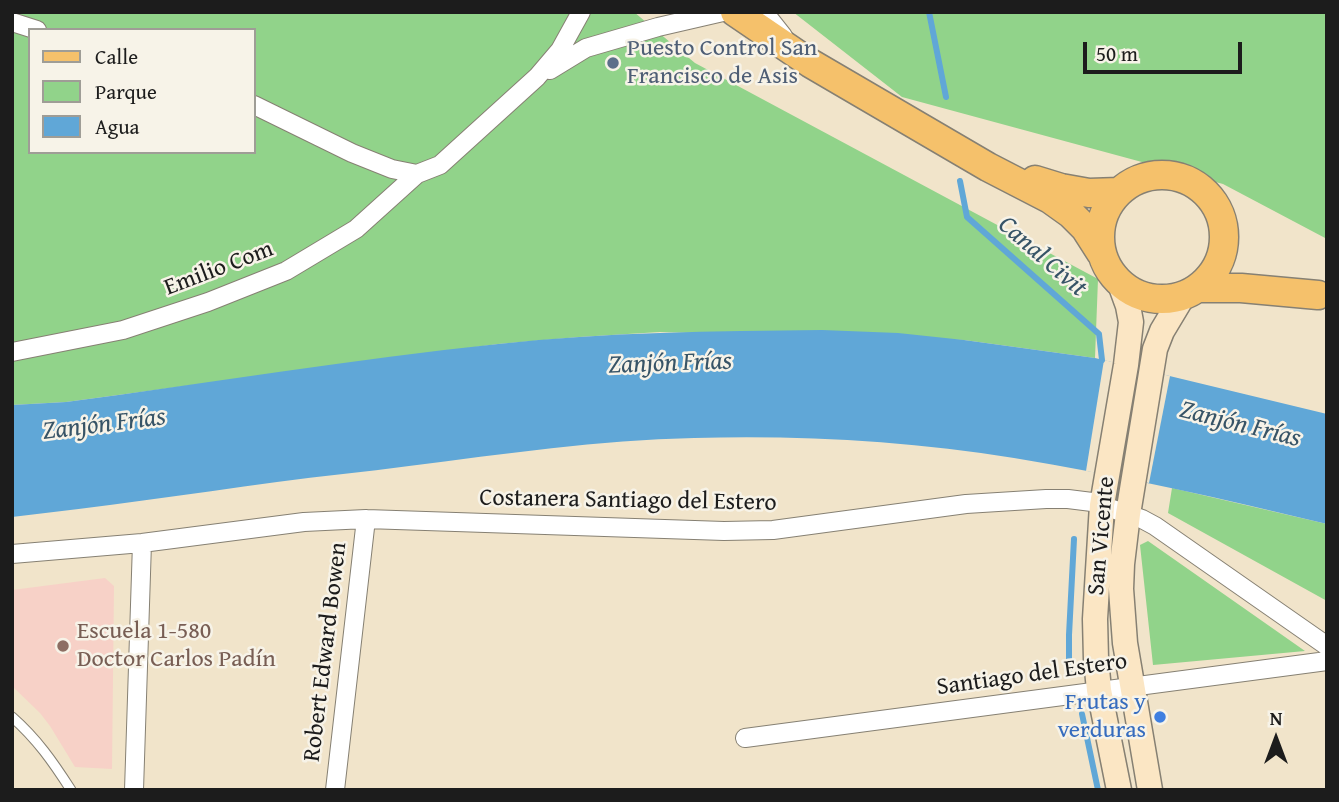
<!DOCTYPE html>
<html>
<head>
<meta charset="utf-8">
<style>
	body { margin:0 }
	#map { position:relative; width:1339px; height:802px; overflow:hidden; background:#f1e4ca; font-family:"Gentium Book Plus",serif }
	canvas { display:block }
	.frame { position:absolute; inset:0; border:14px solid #1c1c1c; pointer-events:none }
	.legend { position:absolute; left:28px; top:28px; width:228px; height:126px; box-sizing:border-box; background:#f7f3e8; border:2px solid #9f9d96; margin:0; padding:9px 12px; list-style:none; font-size:21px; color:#1c1c1c }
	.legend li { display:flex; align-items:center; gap:14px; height:35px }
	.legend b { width:35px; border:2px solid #9f9d96 }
	.north { position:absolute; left:1241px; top:704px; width:70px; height:70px; -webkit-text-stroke:5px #f7f3e8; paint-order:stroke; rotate:0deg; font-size:19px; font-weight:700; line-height:28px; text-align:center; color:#1c1c1c }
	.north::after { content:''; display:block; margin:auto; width:24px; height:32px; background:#1c1c1c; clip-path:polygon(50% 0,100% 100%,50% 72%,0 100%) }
	.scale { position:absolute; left:1083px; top:42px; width:159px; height:32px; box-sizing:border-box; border:4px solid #1c1c1c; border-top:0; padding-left:9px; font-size:21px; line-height:24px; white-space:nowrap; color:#1c1c1c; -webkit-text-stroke:5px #f7f3e8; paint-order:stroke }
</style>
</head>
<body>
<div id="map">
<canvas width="1339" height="802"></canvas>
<div class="frame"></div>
<ul class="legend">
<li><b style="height:9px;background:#f5c16b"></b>Calle</li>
<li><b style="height:19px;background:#91d38a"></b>Parque</li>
<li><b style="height:19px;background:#60a7d7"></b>Agua</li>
</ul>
<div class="north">N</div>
<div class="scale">50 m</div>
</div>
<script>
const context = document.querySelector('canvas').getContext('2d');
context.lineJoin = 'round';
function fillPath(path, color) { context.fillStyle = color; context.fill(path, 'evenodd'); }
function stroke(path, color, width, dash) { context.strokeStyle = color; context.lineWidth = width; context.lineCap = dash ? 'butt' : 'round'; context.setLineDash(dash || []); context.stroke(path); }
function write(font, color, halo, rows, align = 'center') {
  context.font = font + ' "Gentium Book Plus",serif'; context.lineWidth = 5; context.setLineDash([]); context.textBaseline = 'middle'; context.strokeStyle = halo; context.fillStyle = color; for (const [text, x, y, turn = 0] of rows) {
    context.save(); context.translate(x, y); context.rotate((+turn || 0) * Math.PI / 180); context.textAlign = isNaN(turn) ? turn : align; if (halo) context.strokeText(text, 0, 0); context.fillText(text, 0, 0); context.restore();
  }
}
fillPath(new Path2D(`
	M 105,578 L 114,586 L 112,769 L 75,767 L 50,726 L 40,713 L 12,686 L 12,590 Z`), '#f7d1c7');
fillPath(new Path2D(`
	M 12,12 L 634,12 L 695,63 L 1098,279 L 1095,358 L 964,340 L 660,332 L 579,337 L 498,344 L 66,402 L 12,405 ZM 30,30 L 254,30 L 254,152 L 30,152 Z
	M 793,12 L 1327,12 L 1327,239 L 1223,184 L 902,97 Z
	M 1172,488 L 1327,524 L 1327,601 L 1168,513 Z
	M 1148,541 L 1305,651 L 1153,665 L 1140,545 Z`), '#91d38a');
fillPath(new Path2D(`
	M 822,330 L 898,333 L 964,340 L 1095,358 L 1327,414 L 1327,524 C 1223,499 1119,475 1014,458 C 909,441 801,435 694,438 C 599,440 504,454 409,466 C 365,472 321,476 277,482 C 189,494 101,507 12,517 L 12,405 L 66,402 C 210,383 354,359 498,344 C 606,332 714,331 822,330 Z`), '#60a7d7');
fillPath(new Path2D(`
	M 1104,360 L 1170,376 L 1149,483 L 1086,471 Z`), '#f1e4ca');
stroke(new Path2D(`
	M 929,12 L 946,97
	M 960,181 L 967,217 L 1099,334 L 1102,360
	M 1069,670 L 1069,635 L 1074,539
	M 1082,714 L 1098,790`), '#60a7d7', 6);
const lane = new Path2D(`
	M 12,717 C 37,739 53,762 71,790`);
const street = new Path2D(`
	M 764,12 L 783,36
	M 12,22 L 37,30
	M 550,70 L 586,48 L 658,27 L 723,12
	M 254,105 L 352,153 L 392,169 L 417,174 L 440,165 L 537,77 L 560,50 L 581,12
	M 12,352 L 123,330 L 208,302 L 286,271 L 356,229 L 417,174
	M 12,554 L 142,543 L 304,522 L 366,519 L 724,531 L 773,530 L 966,504 L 1046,499 L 1068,499 L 1092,502 L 1142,519 L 1155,526 L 1327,646
	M 745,738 L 1327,661
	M 134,790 L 142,543
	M 335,790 L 366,519`);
const secondary = new Path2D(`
	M 1119,790 L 1099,690 L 1096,659 L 1095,619 L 1102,505 L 1126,365 L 1131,322 L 1128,306 L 1120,284
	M 1150,790 L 1125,643 L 1121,589 L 1122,564 L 1128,514 L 1155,349 L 1162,331 L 1183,296`);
const primary = new Path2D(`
	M 735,12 L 810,63 L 988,167 L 1050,199 L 1071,214 L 1085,228 L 1101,253
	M1100 237a62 62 0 1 1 124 0a62 62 0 1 1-124 0Z
	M 1035,180 L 1061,188 L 1089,193 L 1119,192
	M 1198,288 L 1241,288 L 1318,295`);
stroke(lane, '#868073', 11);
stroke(street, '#868073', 20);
stroke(secondary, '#868073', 27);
stroke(primary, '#868073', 31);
stroke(lane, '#fff', 9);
stroke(street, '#fff', 18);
stroke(secondary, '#fbe6c4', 24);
stroke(primary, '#f5c16b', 28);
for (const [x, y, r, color] of [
	[613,63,7,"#5c6f8a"],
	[63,646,7,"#8d6e63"],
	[1160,717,7,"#3f7fe0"]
]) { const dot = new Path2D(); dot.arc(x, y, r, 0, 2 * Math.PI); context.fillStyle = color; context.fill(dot); stroke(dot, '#f7f3e8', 2.5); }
write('24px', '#4e5e75', '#f7f3e8', [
	["Puesto Control San",627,49],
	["Francisco de Asis",627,77]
], 'left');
write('24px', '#1c1c1c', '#f7f3e8', [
	["Emilio Com",219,269,-21],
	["Costanera Santiago del Estero",628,501,1],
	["San Vicente",1102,536,-85],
	["Robert Edward Bowen",326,652,-83],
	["Santiago del Estero",1032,675,-8]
]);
write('24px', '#785e54', '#f7f3e8', [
	["Escuela 1-580",77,632],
	["Doctor Carlos Padín",77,660]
], 'left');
write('24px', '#366cbe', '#f7f3e8', [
	["Frutas y",1146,703],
	["verduras",1146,731]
], 'right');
write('italic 26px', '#375467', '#f7f3e8', [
	["Canal Civit",1042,257,41],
	["Zanjón Frías",670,364,-2],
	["Zanjón Frías",104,425,-7],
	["Zanjón Frías",1240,425,14]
]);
</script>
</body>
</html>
